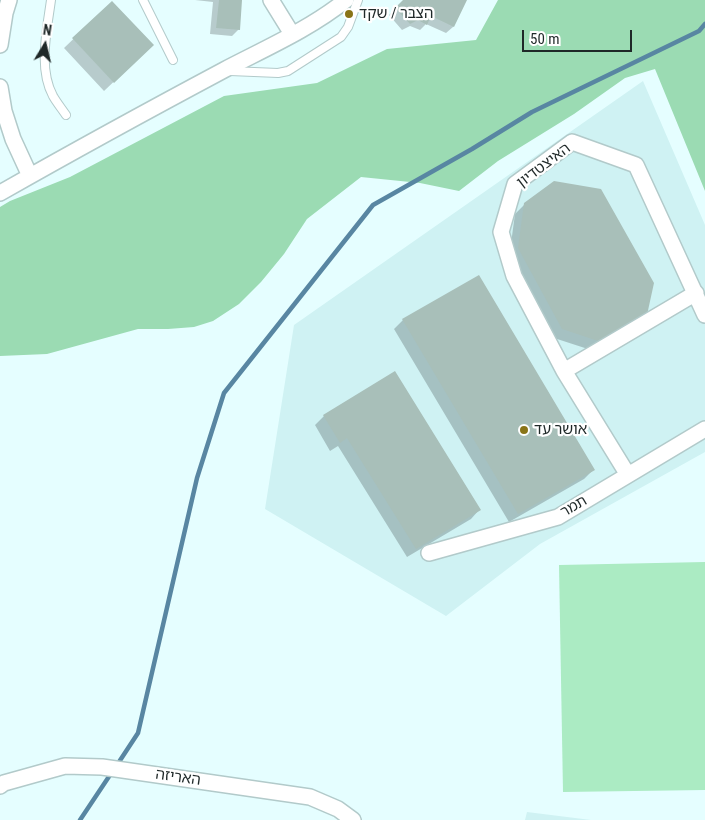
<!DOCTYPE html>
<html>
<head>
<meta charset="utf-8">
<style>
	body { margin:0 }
	#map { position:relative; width:705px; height:820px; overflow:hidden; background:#e5feff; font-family:"Roboto Condensed",sans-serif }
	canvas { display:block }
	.north { position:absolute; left:20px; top:20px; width:50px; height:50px; -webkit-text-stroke:4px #fff; paint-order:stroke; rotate:9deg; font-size:14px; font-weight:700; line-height:20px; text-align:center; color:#1f2828 }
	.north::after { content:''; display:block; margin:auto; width:18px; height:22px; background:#1f2828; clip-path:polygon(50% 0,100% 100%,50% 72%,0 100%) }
	.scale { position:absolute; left:522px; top:30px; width:110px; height:22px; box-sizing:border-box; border:2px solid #1f2828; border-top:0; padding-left:6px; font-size:15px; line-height:18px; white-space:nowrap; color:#1f2828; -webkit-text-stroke:4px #fff; paint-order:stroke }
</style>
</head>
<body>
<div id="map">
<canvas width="705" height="820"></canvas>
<div class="north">N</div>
<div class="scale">50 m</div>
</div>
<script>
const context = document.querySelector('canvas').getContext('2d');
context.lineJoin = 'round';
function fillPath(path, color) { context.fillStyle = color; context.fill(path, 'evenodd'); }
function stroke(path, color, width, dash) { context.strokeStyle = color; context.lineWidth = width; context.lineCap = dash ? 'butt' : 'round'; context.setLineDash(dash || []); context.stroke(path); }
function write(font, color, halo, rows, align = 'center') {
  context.font = font + ' "Roboto Condensed","Noto Sans Hebrew",sans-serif'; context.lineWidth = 4.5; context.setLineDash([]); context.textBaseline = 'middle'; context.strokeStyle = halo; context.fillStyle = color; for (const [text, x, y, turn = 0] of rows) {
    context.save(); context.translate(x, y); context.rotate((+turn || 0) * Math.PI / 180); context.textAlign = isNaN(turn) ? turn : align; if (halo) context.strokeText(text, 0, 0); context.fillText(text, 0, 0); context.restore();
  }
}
fillPath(new Path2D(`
	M 643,81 L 705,225 L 705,452 L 540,544 L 446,616 L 265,509 L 294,325 Z
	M 527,812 L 591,820 L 525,820 Z`), '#cff2f3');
fillPath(new Path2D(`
	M 705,562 L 705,790 L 563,792 L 559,565 Z`), '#abebc3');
fillPath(new Path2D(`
	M 498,0 L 705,0 L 705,191 L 655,69 L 625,78 L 574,114 L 498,161 L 459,191 L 420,183 L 361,177 L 307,219 L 284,254 L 261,282 L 239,304 L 213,321 L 194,327 L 168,329 L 138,329 L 47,354 L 0,356 L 0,207 L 10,201 L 70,177 L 224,96 L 317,83 L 387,49 L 476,40 Z`), '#9bdbb3');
fillPath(new Path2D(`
	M 195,0 L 241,0 L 239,29 L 232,36 L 210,34 L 213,2 Z
	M 405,0 L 465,0 L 453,27 L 446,33 L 426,24 L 420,30 L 410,26 L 402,30 L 389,15 Z
	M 112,2 L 143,54 L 104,91 L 64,48 Z
	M 525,204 L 653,283 L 591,350 L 554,338 L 509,258 L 515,214 Z
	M 403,320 L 593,470 L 584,479 L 509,522 L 394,329 Z
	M 395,373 L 479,510 L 471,519 L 407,557 L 338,446 L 330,451 L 315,425 L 324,416 Z`), '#0003');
stroke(new Path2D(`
	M 117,765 L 138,733 L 197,478 L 224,393 L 373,205 L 472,149 L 532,112 L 699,31 L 705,24
	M 80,820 L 112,772`), '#5886a2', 4.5);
fillPath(new Path2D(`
	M 219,0 L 242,0 L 240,30 L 216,28 Z
	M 403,0 L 467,0 L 454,27 L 431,16 L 427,25 L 418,20 L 410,24 L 395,8 Z
	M 112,1 L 154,45 L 114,83 L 72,38 Z
	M 554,181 L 601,189 L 654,283 L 647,315 L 601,342 L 562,329 L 518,248 L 524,203 Z
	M 479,275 L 595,470 L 518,514 L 402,319 Z
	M 395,371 L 481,510 L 416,549 L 347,438 L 340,443 L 323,415 Z`), '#a8bfb9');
const service = new Path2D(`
	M 51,0 C 47,30 38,68 53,96 C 57,103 62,109 66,115
	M 143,0 L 173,60
	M 230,71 L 278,73 L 288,71 L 341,37 L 348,27 L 358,0`);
const minor = new Path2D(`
	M 271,0 L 292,34
	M 0,45 L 5,13 L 9,0
	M 0,87 L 4,111 L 13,139 L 30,176
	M 0,193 C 74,151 149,110 224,70 C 264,49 310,29 346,0
	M 564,371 L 696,293
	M 628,475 L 564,371 L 514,276 L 501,232 L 515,184 L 572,142 L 636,165 L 705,315
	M 429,553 L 558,517 L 705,429
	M 0,786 L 4,783 L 65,766 L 102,767 L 310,797 L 338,809 L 353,820`);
stroke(service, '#b2caca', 10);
stroke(minor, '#b2caca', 18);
stroke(service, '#fff', 8);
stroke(minor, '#fff', 15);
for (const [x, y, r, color] of [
	[349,14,5,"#897417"],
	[524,430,5,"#897417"]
]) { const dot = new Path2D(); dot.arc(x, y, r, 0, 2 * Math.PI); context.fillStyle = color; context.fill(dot); stroke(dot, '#fff', 2); }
write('15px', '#1f2828', '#fff', [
	["הצבר / שקד",359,14],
	["אושר עד",534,430]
], 'left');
write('15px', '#1f2828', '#fff', [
	["האיצטדיון",544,166,-37],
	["תמר",574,507,-30],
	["האריזה",178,778,8]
]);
</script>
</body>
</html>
